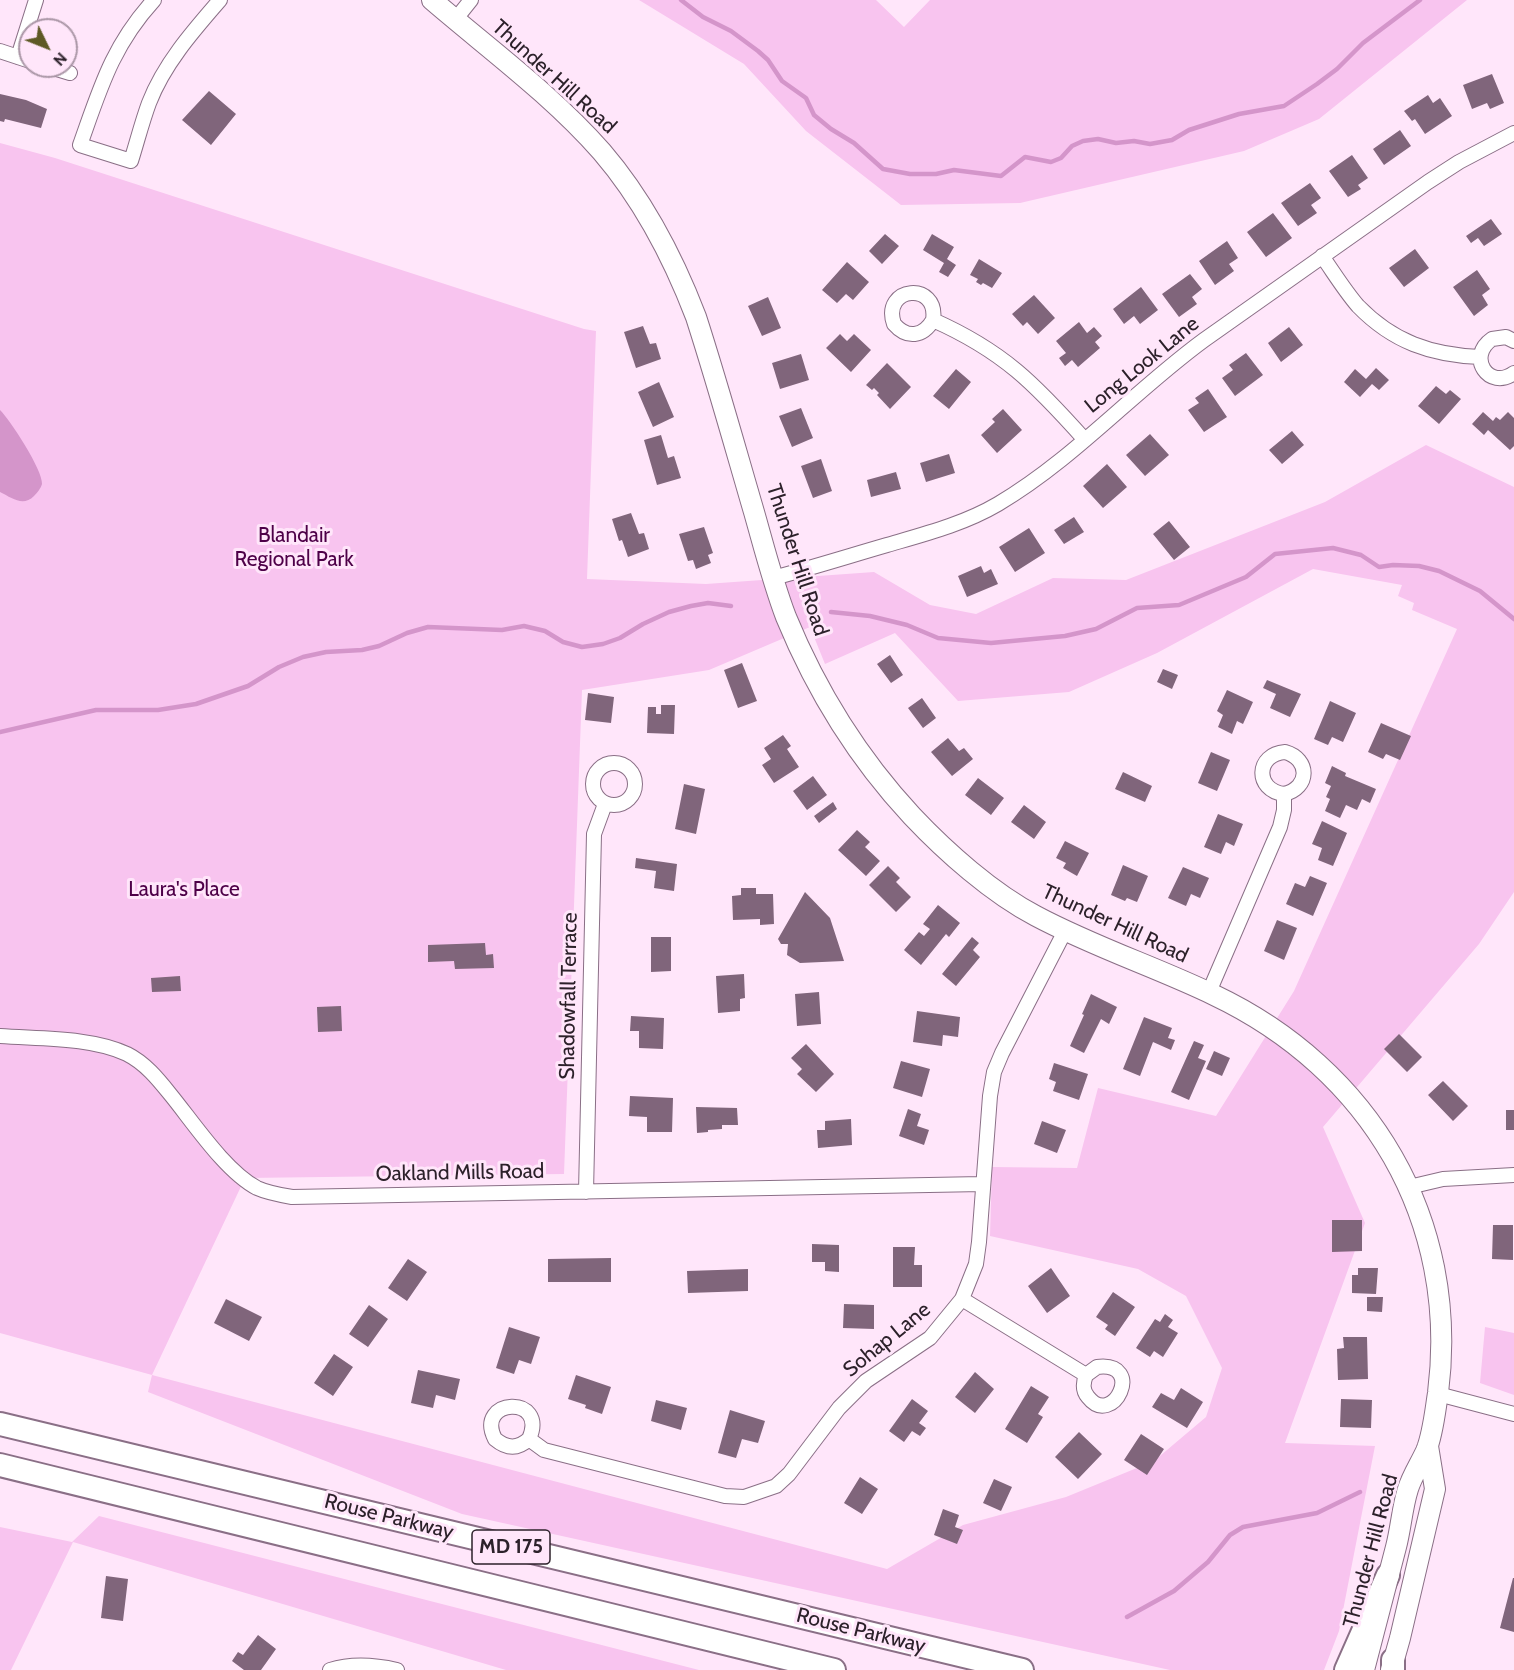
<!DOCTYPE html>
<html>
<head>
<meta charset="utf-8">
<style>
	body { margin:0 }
	#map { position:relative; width:1514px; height:1670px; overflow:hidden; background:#ffe6fa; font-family:Cabin,sans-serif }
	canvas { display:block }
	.north { position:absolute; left:18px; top:18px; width:60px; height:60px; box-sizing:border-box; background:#ffe6fa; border:2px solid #ab97a7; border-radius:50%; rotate:133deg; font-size:16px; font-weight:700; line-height:24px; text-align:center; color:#2c212a }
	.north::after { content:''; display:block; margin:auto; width:21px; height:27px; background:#5e5925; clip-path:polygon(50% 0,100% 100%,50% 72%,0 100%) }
</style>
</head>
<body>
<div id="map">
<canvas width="1514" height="1670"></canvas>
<div class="north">N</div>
</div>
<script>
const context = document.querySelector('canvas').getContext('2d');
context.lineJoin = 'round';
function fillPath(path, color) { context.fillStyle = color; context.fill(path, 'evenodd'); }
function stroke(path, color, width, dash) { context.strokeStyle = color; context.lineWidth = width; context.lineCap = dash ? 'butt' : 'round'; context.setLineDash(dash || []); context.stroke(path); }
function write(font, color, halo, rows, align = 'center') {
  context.font = font + ' Cabin,sans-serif'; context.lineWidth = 6; context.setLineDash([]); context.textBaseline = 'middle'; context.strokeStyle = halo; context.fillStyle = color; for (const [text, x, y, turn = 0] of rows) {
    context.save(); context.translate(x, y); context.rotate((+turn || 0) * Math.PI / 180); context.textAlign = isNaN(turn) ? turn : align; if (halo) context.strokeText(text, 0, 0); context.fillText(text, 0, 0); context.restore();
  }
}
fillPath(new Path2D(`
	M 639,0 L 876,0 L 904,27 L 930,0 L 1467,0 L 1319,119 L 1244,151 L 1020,203 L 901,205 L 806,131 L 744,64 Z
	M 0,143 L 55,158 L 584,329 L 596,331 L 587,579 L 706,584 L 874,572 L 930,605 L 976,614 L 1053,578 L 1126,580 L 1325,502 L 1426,445 L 1514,487 L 1514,892 L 1479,944 L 1323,1127 L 1365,1223 L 1285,1443 L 1375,1446 L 1339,1631 L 1324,1670 L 1170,1670 L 462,1514 L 148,1392 L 152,1375 L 0,1333 ZM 1313,569 L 1402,585 L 1398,596 L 1414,603 L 1412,610 L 1457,629 L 1294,991 L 1216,1116 L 1098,1088 L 1077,1168 L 992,1167 L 990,1236 L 1138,1269 L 1186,1296 L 1222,1368 L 1206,1417 L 1154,1461 L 1066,1497 L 963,1525 L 887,1569 L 152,1375 L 245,1178 L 564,1174 L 582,690 L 709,670 L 810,627 L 825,664 L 895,633 L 958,701 L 1069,692 L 1157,653 Z
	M 1485,1327 L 1514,1333 L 1514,1395 L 1480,1383 Z
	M 99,1516 L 699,1670 L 506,1670 L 73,1542 L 11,1670 L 0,1670 L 0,1527 L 72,1542 Z`), '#f8c4ef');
fillPath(new Path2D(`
	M 0,410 C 10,420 43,470 42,484 C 41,488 37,493 34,496 C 23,507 12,498 0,492 Z`), '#d495ca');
stroke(new Path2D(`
	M 681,0 L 703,17 L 731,31 L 758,51 L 768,60 L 782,81 L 806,98 L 814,115 L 831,129 L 854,143 L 883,169 L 910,174 L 936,174 L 954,170 L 1001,176 L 1025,157 L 1051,162 L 1061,158 L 1072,146 L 1083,141 L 1098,139 L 1116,143 L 1134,141 L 1150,144 L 1172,140 L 1189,130 L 1239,114 L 1284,106 L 1317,84 L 1337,69 L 1363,43 L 1420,0
	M 831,612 L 870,616 L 907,625 L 938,638 L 991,643 L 1065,636 L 1096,629 L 1137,608 L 1179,605 L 1246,577 L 1275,554 L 1333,548 L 1361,555 L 1379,567 L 1393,565 L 1419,566 L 1439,571 L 1480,591 L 1514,619
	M 0,732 L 96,710 L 158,710 L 196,704 L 248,686 L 279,667 L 303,657 L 326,652 L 362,650 L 379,646 L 407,633 L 428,627 L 502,630 L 524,626 L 545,631 L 563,642 L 582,647 L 603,644 L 620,638 L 643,624 L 669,612 L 691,606 L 708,603 L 731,606
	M 1127,1617 L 1174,1591 L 1208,1562 L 1230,1535 L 1243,1527 L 1317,1513 L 1360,1492`), '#d495ca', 4.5);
fillPath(new Path2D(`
	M 1492,74 L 1504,103 L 1490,109 L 1487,103 L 1472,109 L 1463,85 Z
	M 209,91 L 236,114 L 211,145 L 182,120 Z
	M 0,94 L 26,100 L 47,109 L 41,128 L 5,119 L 4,122 L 0,121 Z
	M 1428,95 L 1433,103 L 1440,98 L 1452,116 L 1425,134 L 1415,119 L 1412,121 L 1404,111 Z
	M 1400,130 L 1411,146 L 1384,165 L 1373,149 Z
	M 1352,155 L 1368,178 L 1358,185 L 1361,189 L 1348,197 L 1329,171 Z
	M 1310,183 L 1321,198 L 1311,205 L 1317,213 L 1298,226 L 1281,203 Z
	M 1273,213 L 1292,238 L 1266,257 L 1247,232 Z
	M 1491,219 L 1502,234 L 1484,246 L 1478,238 L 1471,243 L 1466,236 Z
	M 885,234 L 899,246 L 882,264 L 869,251 Z
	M 932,234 L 954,247 L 947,259 L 956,265 L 948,277 L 939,272 L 944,263 L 923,250 Z
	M 1227,241 L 1238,258 L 1229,264 L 1234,271 L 1215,285 L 1199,261 Z
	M 1415,249 L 1429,268 L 1404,287 L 1389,268 Z
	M 979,259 L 1002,273 L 992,288 L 983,283 L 981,285 L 976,282 L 978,279 L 970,275 Z
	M 847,262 L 869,282 L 853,300 L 846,294 L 837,303 L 822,290 Z
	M 1477,270 L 1490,289 L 1482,295 L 1488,305 L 1474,316 L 1453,287 Z
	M 1190,274 L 1202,289 L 1192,297 L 1197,304 L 1179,317 L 1162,294 Z
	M 1141,287 L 1158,310 L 1140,324 L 1134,316 L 1124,324 L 1113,309 Z
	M 1034,295 L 1055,318 L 1038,334 L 1027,322 L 1023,326 L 1012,314 Z
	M 768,297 L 781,328 L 762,336 L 748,306 Z
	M 1079,322 L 1087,333 L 1094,327 L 1102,336 L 1095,342 L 1100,348 L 1078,367 L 1072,360 L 1065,366 L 1059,358 L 1066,353 L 1056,341 Z
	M 643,326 L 650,344 L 656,343 L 661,359 L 636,368 L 624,332 Z
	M 1289,327 L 1303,345 L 1281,362 L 1268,343 Z
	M 840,334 L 847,341 L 854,334 L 871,350 L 851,372 L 826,348 Z
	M 1246,353 L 1263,375 L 1235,396 L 1222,378 L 1233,370 L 1229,365 Z
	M 801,354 L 809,380 L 780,389 L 772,363 Z
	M 887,363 L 911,387 L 890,409 L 877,395 L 879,393 L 874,388 L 872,390 L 866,385 Z
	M 1376,368 L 1389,380 L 1379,390 L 1372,384 L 1360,397 L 1344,382 L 1355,369 L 1366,379 Z
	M 956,369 L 971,382 L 949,409 L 933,396 Z
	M 659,382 L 674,417 L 653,427 L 638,392 Z
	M 1436,386 L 1446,394 L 1450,390 L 1461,399 L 1439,424 L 1418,406 Z
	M 1208,389 L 1227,417 L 1204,432 L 1188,410 L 1199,403 L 1195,398 Z
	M 801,408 L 813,438 L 792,447 L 779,416 Z
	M 1003,409 L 1022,430 L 997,453 L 981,435 L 995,422 L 992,419 Z
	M 1483,412 L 1493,421 L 1496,417 L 1500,420 L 1508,412 L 1514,418 L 1514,446 L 1510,450 L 1488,430 L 1484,435 L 1472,424 Z
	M 1292,431 L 1304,445 L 1282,464 L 1269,450 Z
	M 1150,434 L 1169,455 L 1145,476 L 1126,455 Z
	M 661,435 L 668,458 L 674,456 L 681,478 L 657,485 L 644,440 Z
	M 949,454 L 955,473 L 926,482 L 920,463 Z
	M 821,459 L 832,491 L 813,498 L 801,466 Z
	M 1107,464 L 1127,487 L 1103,508 L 1083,486 Z
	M 896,472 L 901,489 L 871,497 L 867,480 Z
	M 631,513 L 639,534 L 644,533 L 649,549 L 628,557 L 622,540 L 619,541 L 612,519 Z
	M 1074,517 L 1084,532 L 1064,544 L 1054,530 Z
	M 1169,521 L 1190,547 L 1174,560 L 1153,534 Z
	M 704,527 L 713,553 L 708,555 L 711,563 L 696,569 L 693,560 L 688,561 L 679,534 Z
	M 1029,528 L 1045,553 L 1015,572 L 999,547 Z
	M 981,566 L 984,573 L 991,569 L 998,584 L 967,597 L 958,576 Z
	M 890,655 L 903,675 L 891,683 L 877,664 Z
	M 742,663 L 757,701 L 738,708 L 724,670 Z
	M 1163,669 L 1178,675 L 1172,689 L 1157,682 Z
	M 1267,680 L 1301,694 L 1290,717 L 1270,708 L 1276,694 L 1263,688 Z
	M 1227,690 L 1253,702 L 1243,724 L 1237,721 L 1232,734 L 1218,727 L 1223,715 L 1217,711 Z
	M 588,693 L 614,697 L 611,723 L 585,720 Z
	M 922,698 L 936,718 L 923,728 L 908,708 Z
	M 1330,701 L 1356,713 L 1343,742 L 1332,737 L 1328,745 L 1314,739 Z
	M 661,705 L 675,705 L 674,734 L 647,733 L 648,707 L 656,707 L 656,714 L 661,714 Z
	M 1381,723 L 1411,736 L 1400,760 L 1386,754 L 1383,759 L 1368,752 Z
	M 783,735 L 791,746 L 787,749 L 799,767 L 774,783 L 762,765 L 771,759 L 764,748 Z
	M 948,738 L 959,751 L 964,748 L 973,759 L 952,776 L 931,752 Z
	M 1211,752 L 1230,760 L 1217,791 L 1198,783 Z
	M 1332,766 L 1346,773 L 1345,776 L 1376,789 L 1370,803 L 1362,799 L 1357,810 L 1346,805 L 1340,818 L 1325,811 L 1330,799 L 1326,797 L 1331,786 L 1325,783 Z
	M 1123,772 L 1152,786 L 1145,802 L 1115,789 Z
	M 813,776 L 827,795 L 807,810 L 793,791 Z
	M 978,778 L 1004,798 L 991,815 L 965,795 Z
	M 684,784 L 705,789 L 696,834 L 675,829 Z
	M 833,802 L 837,809 L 819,823 L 814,816 Z
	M 1024,805 L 1046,822 L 1034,839 L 1011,822 Z
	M 1218,814 L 1243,824 L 1234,846 L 1226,842 L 1221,854 L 1204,847 Z
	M 1322,821 L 1347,833 L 1333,866 L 1318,860 L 1322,848 L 1312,844 Z
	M 857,830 L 870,842 L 865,847 L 880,861 L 866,876 L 838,850 Z
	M 1065,841 L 1089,853 L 1077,876 L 1063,868 L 1066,863 L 1056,858 Z
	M 636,858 L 677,864 L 674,891 L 654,888 L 656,871 L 635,868 Z
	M 1123,865 L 1148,876 L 1137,902 L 1127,898 L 1125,901 L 1111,895 Z
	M 888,866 L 900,878 L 896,882 L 911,897 L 896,912 L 869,885 Z
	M 1183,867 L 1209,878 L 1200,898 L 1191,894 L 1186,906 L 1168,898 Z
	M 1310,876 L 1327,883 L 1313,916 L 1286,904 L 1295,883 L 1305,887 Z
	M 741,888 L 756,888 L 756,894 L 773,894 L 774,924 L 760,925 L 760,919 L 733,920 L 732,896 L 741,895 Z
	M 805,892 L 830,918 L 844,961 L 800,963 L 787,955 L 788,944 L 781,944 L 778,939 Z
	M 938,905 L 960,923 L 949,937 L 946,934 L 921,965 L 904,950 L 919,932 L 924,936 L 930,929 L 923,924 Z
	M 1277,920 L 1297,928 L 1284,960 L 1264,951 Z
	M 651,937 L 671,937 L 671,971 L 651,972 Z
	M 972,937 L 979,943 L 973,950 L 980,957 L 956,986 L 942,974 Z
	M 485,943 L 486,955 L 493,954 L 494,968 L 455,969 L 454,961 L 428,962 L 428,945 Z
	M 744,974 L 745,998 L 740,999 L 740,1011 L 718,1013 L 716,976 Z
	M 180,976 L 181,991 L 152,992 L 151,978 Z
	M 819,992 L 821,1024 L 797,1026 L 795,994 Z
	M 1091,994 L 1117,1007 L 1109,1024 L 1101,1019 L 1084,1053 L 1070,1046 L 1084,1015 L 1082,1014 Z
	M 341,1006 L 342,1031 L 318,1032 L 317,1007 Z
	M 917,1011 L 960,1017 L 958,1037 L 943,1035 L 942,1046 L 913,1042 Z
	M 631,1016 L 664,1018 L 663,1049 L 639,1048 L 639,1031 L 630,1031 Z
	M 1144,1017 L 1172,1028 L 1168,1038 L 1175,1040 L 1171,1050 L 1153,1042 L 1140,1076 L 1123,1069 Z
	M 1399,1034 L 1422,1057 L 1407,1072 L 1384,1049 Z
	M 1194,1041 L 1204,1045 L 1198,1058 L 1206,1061 L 1189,1100 L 1171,1092 Z
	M 806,1044 L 834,1074 L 816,1092 L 797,1074 L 802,1069 L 791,1058 Z
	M 1214,1051 L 1230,1058 L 1222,1076 L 1206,1069 Z
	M 901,1061 L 930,1069 L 922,1097 L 893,1088 Z
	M 1054,1063 L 1088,1074 L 1079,1100 L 1053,1091 L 1056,1082 L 1049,1079 Z
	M 1443,1081 L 1468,1106 L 1453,1121 L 1428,1095 Z
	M 630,1096 L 673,1098 L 672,1132 L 647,1132 L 647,1117 L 629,1116 Z
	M 696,1107 L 737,1108 L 738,1125 L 722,1125 L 722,1129 L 708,1130 L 708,1132 L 697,1133 Z
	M 908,1109 L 921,1114 L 917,1126 L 929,1130 L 924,1145 L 899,1136 Z
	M 1506,1110 L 1514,1110 L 1514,1130 L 1506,1130 Z
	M 851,1119 L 852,1145 L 818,1148 L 817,1130 L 825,1130 L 825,1121 Z
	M 1042,1121 L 1066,1130 L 1057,1153 L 1034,1144 Z
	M 1332,1220 L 1362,1220 L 1362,1251 L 1332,1252 Z
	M 1493,1225 L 1513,1225 L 1513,1260 L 1492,1259 Z
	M 812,1244 L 839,1245 L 839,1272 L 825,1271 L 825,1262 L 812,1262 Z
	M 893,1247 L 915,1247 L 914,1265 L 922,1265 L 922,1287 L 893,1287 Z
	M 611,1258 L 611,1282 L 548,1282 L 548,1259 Z
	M 408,1259 L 427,1272 L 407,1301 L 388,1288 Z
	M 1051,1268 L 1070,1296 L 1047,1313 L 1028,1286 Z
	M 1358,1268 L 1378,1268 L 1376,1294 L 1352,1293 L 1352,1275 L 1358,1275 Z
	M 748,1269 L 748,1291 L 688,1293 L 687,1271 Z
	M 1113,1292 L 1135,1307 L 1115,1336 L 1105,1329 L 1108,1325 L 1096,1317 Z
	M 1367,1297 L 1383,1297 L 1382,1312 L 1367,1311 Z
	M 226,1299 L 262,1317 L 249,1341 L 214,1323 Z
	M 844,1304 L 874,1305 L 874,1329 L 843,1328 Z
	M 369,1305 L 388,1319 L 368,1347 L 349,1334 Z
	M 1165,1314 L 1173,1320 L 1168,1327 L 1178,1333 L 1163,1357 L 1154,1351 L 1150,1357 L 1136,1348 L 1155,1319 L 1160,1322 Z
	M 509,1327 L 540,1337 L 531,1364 L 519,1360 L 514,1374 L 496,1368 Z
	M 1343,1337 L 1367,1337 L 1368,1379 L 1338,1380 L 1337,1349 L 1344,1348 Z
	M 334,1354 L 353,1367 L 333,1396 L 314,1383 Z
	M 418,1370 L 460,1379 L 455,1400 L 436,1395 L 433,1408 L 411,1403 Z
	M 975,1372 L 994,1389 L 975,1413 L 955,1397 Z
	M 576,1375 L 611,1387 L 602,1414 L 585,1408 L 586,1405 L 568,1399 Z
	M 1031,1386 L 1049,1397 L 1038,1414 L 1043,1417 L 1027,1443 L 1005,1429 Z
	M 1181,1388 L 1203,1402 L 1187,1428 L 1152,1407 L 1161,1393 L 1174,1400 Z
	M 912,1399 L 928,1411 L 919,1423 L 926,1428 L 920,1436 L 912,1431 L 904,1442 L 889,1431 Z
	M 1341,1399 L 1372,1400 L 1371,1428 L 1340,1427 Z
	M 656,1400 L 687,1408 L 681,1430 L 651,1421 Z
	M 730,1410 L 765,1421 L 758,1443 L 742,1439 L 736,1458 L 718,1453 Z
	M 1079,1432 L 1102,1454 L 1078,1479 L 1055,1457 Z
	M 1141,1434 L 1164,1449 L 1147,1475 L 1124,1460 Z
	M 860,1477 L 878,1489 L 862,1514 L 844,1503 Z
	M 994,1479 L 1012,1487 L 1001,1511 L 983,1503 Z
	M 943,1509 L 959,1515 L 955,1527 L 963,1530 L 957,1544 L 934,1535 Z
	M 106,1576 L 128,1579 L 123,1621 L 101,1618 Z
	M 1513,1578 L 1514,1578 L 1514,1632 L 1500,1628 Z
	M 258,1635 L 276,1649 L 261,1670 L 244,1670 L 232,1661 L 238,1652 L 243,1655 Z`), '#80657b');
const street = new Path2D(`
	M 154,0 C 112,46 100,89 80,145 L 131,161 C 137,142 142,122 149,103 C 164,64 193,31 220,0
	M 455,20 L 471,0
	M 0,51 L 30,61
	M 18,57 L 36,0
	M 47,66 L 70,73
	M 1322,256 C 1334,273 1345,291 1358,306 C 1393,342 1431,355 1480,357
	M 933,320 C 939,281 881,286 894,324 C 907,339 923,337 933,320 C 1003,351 1035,384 1085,440
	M 1514,341 L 1506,337 L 1492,339 C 1466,357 1489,391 1514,373
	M 773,578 C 811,568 849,556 887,545 C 925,534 964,524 998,504 C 1074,459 1133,392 1204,340 L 1428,182 L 1459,162 L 1514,133
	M593 784a21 21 0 1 1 42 0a21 21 0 1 1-42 0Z
	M 1209,992 L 1280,827 L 1284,810 L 1284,794 C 1310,788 1310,759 1285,752 C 1256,754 1254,790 1284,794
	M 0,1036 C 39,1039 91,1037 127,1054 C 145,1063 158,1079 170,1094 C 193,1122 225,1171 257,1188 C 268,1193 280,1195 292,1197 L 982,1184
	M 1409,1187 L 1443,1179 L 1514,1175
	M 586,1192 L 594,834 L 605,804
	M 962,1299 L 1086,1375 C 1083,1383 1082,1390 1088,1397 C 1113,1429 1146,1361 1097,1367 L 1086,1375
	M 1438,1394 L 1514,1414
	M 529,1439 C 518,1449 507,1449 495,1439 C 474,1398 549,1394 529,1439 L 544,1450 L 725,1496 L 744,1497 L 776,1486 L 789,1474 L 839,1408 L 866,1381 L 930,1338 L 962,1299 L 976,1264 L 979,1242 L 990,1096 L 994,1072 L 1002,1053 L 1065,931
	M 330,1670 C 352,1663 375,1665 397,1670`);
const secondary = new Path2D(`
	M 432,0 C 489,49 552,95 602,152 C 644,201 673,257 696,317 C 717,382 735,447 754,512 C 764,547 773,583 786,617 C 816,690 858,758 912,816 C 946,852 992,893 1036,916 C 1094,947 1156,967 1214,995 C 1370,1069 1460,1220 1438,1393 C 1435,1412 1433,1434 1426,1451 C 1420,1464 1412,1476 1408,1489 C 1402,1508 1401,1528 1396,1547 C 1385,1588 1375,1629 1364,1670
	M 1391,1670 L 1400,1638 L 1435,1489 L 1428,1446`);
const primary = new Path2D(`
	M 0,1424 L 1022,1670
	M 0,1465 L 834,1670
	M 1393,1660 L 1393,1670
	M 1346,1670 L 1388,1575`);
stroke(street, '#8a6f86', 16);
stroke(secondary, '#8a6f86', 22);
stroke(primary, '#8a6f86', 26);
stroke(street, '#fff', 14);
stroke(secondary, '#fff', 20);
stroke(primary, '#fff', 22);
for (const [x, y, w] of [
	[511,1547,78]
]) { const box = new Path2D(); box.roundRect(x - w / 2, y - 17, w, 34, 4.5); context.fillStyle = '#ffe6fa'; context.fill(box); stroke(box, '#2c212a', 1.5); }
write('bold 20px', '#2c212a', null, [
	["MD 175",511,1547]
]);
write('21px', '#2c212a', '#ffe6fa', [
	["Thunder Hill Road",554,77,42],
	["Long Look Lane",1142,365,-39],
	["Thunder Hill Road",797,560,72],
	["Thunder Hill Road",1115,924,25],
	["Shadowfall Terrace",569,996,-89],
	["Oakland Mills Road",460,1173,-1],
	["Sohap Lane",887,1340,-39],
	["Rouse Parkway",389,1517,14],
	["Thunder Hill Road",1371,1551,-75],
	["Rouse Parkway",861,1631,14]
]);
write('21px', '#4e0048', '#ffe6fa', [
	["Blandair",294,536],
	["Regional Park",294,560],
	["Laura's Place",184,890]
]);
</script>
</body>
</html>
